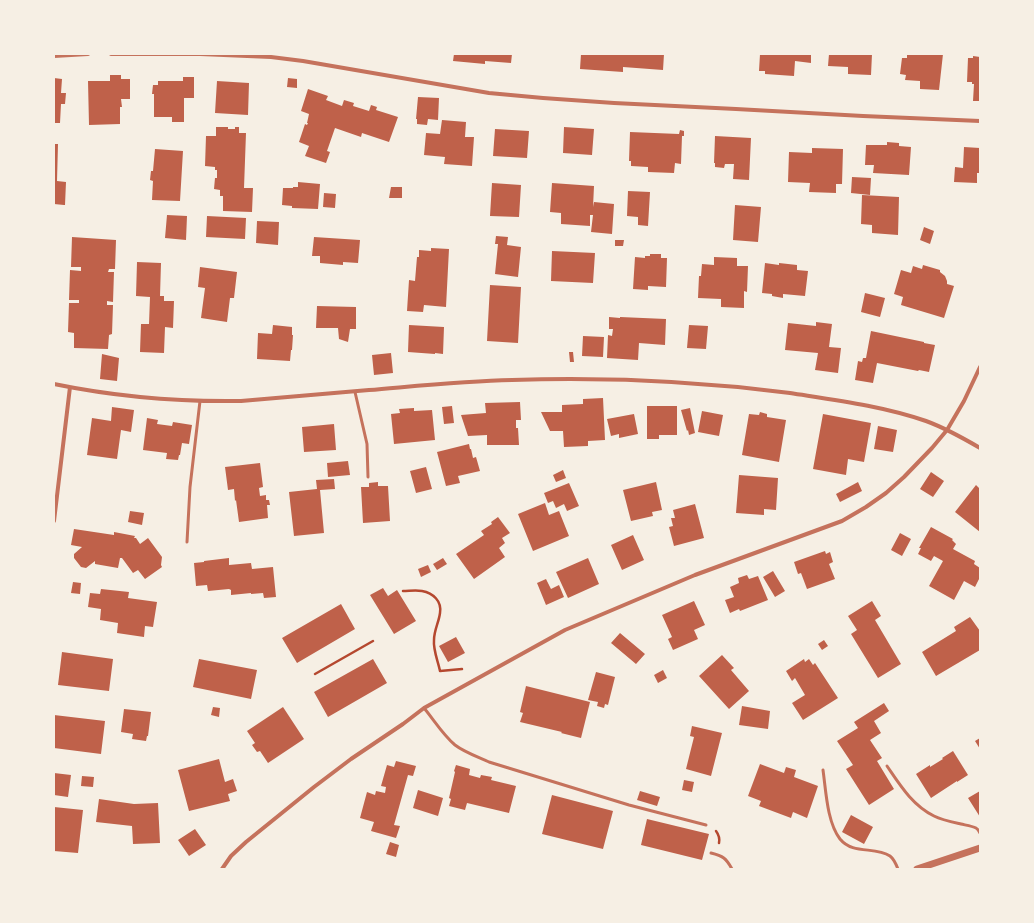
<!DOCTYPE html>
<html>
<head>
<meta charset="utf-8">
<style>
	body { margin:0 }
	#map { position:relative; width:1034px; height:923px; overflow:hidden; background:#f6efe4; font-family:Merriweather,serif }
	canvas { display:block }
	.frame { position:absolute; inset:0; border:55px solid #f6efe4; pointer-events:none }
</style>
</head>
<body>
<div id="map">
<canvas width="1034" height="923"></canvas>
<div class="frame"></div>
</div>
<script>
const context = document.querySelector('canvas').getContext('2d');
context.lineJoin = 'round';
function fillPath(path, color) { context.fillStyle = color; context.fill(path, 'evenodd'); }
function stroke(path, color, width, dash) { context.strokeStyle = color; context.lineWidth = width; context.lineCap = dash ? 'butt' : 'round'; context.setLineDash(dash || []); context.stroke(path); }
fillPath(new Path2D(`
	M 454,54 L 512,54 L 511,63 L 485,61 L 485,64 L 453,61 Z
	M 581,54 L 664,54 L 663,70 L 623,67 L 623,72 L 580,69 Z
	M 760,54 L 811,54 L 811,63 L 795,61 L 794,76 L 765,74 L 765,71 L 759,71 Z
	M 829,54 L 872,54 L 871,75 L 848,74 L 848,67 L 828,66 Z
	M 907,54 L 943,54 L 939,90 L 920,89 L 920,81 L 905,80 L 906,75 L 900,74 L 902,58 L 907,58 Z
	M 973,56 L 980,57 L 980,101 L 973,101 L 974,84 L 972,84 L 972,82 L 967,82 L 968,58 L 973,58 Z
	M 110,75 L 121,75 L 121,79 L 130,79 L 130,99 L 121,99 L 122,107 L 120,107 L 120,124 L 89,125 L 88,81 L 110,81 Z
	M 183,77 L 194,77 L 194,98 L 184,98 L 184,122 L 172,122 L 172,117 L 154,117 L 154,94 L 152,94 L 153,85 L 158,85 L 158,81 L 183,81 Z
	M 54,78 L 62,79 L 61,93 L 66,93 L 65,104 L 61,104 L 60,123 L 54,123 Z
	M 288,78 L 297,79 L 297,88 L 287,87 Z
	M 217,81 L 249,83 L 248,115 L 215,113 Z
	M 308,89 L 328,96 L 326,100 L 342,106 L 344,100 L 354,103 L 353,106 L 369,111 L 371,105 L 377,107 L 376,110 L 398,117 L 389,142 L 362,133 L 361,137 L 335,128 L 327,151 L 330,152 L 326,163 L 305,156 L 309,146 L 299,142 L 305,124 L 307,125 L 308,123 L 307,123 L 309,114 L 301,111 Z
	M 418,97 L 439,98 L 438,120 L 428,119 L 427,125 L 417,124 L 417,119 L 416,119 Z
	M 442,120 L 466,122 L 465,137 L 474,137 L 472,166 L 444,164 L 445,157 L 424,155 L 426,133 L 440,134 Z
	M 216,127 L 228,127 L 228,129 L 235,129 L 235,127 L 239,127 L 239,133 L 246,133 L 244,188 L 253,188 L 252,212 L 223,211 L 223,196 L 220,196 L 220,190 L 214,189 L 215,178 L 217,178 L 217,170 L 215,170 L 215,167 L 205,166 L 206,136 L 216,136 Z
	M 564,127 L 594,129 L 592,155 L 563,153 Z
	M 495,129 L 529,131 L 527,158 L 493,156 Z
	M 680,130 L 684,131 L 684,136 L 682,136 L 681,164 L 675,163 L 674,173 L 648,172 L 648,167 L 631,166 L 631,161 L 629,161 L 630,132 L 679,134 Z
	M 715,136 L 751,138 L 749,180 L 733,179 L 734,164 L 725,164 L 724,168 L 715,167 L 715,163 L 714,163 Z
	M 887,142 L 899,143 L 899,146 L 911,147 L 909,175 L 873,173 L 874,165 L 865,165 L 866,145 L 887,145 Z
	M 54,144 L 58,144 L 57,181 L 66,182 L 65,205 L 64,205 L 54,204 Z
	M 964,147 L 980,148 L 980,173 L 977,173 L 977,183 L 954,182 L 955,167 L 963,168 Z
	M 812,148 L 843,149 L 842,184 L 836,184 L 836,193 L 809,192 L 810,183 L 788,182 L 789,152 L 812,153 Z
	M 155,149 L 183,151 L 180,201 L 152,200 L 153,181 L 150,180 L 151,171 L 153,171 Z
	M 852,177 L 871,178 L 870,195 L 851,193 Z
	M 298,182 L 320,184 L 318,209 L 292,208 L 292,206 L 282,205 L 283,188 L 293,188 L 293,187 L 298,187 Z
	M 492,183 L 521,185 L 519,217 L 490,216 Z
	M 552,183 L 594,186 L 593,207 L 594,202 L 614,204 L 612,234 L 591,232 L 593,215 L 590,215 L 590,226 L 561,224 L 561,213 L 550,212 Z
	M 391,187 L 402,187 L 402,198 L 389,198 Z
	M 628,191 L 650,192 L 648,226 L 638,225 L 638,217 L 627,216 Z
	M 324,193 L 336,194 L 335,208 L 323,207 Z
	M 862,195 L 899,197 L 898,235 L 872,233 L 872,225 L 861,224 Z
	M 735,205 L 761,207 L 758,242 L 733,240 Z
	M 167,215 L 187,216 L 186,240 L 165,238 Z
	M 207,216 L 246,218 L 245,239 L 206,237 Z
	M 257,221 L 279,222 L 278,245 L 256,243 Z
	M 924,227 L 934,231 L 930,244 L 920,240 Z
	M 496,236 L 508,237 L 507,245 L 521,247 L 518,277 L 495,274 L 498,244 L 495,244 Z
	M 72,237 L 116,240 L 115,269 L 109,269 L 108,272 L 114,272 L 113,302 L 107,301 L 107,305 L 113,305 L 112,334 L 109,335 L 108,349 L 74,348 L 74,333 L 68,332 L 69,303 L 79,303 L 79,300 L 69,300 L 70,270 L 81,271 L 81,267 L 71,267 Z
	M 314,237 L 360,240 L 358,263 L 343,262 L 343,265 L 320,263 L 320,256 L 312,256 Z
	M 615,240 L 624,240 L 623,246 L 615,246 Z
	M 431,248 L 449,249 L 446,307 L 424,305 L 423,312 L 407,311 L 409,280 L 415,281 L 417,257 L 419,257 L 419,250 L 431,251 Z
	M 552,251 L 595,253 L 593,283 L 551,281 Z
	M 650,254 L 661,254 L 661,258 L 667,258 L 666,287 L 648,286 L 648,290 L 633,289 L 635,257 L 645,258 L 645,256 L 650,256 Z
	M 714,257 L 737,258 L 737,266 L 748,266 L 747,292 L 744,291 L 744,308 L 721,307 L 721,299 L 698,298 L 699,276 L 701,276 L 702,264 L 714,265 Z
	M 137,262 L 161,263 L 160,296 L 164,296 L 164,301 L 174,301 L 173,328 L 165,327 L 164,353 L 140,352 L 141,324 L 149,324 L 150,297 L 136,296 Z
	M 765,263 L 779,265 L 779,263 L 797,265 L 797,270 L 808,271 L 805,296 L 783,294 L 783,298 L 772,296 L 772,294 L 762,293 Z
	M 923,265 L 940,270 L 940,272 L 945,276 L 947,281 L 947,284 L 954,286 L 944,318 L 901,305 L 903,297 L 894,294 L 901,270 L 911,273 L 913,266 L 922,269 Z
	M 200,267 L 237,272 L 234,298 L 230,298 L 227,322 L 201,318 L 205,288 L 198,287 Z
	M 490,285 L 521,287 L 518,343 L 487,341 Z
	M 865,293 L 885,298 L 880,317 L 861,312 Z
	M 317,306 L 356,307 L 356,329 L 350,329 L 348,342 L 339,339 L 338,328 L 316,328 Z
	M 609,317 L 620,318 L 620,317 L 666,319 L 665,345 L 639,343 L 638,360 L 607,358 L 608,335 L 612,336 L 613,329 L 609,329 Z
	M 816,322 L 832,324 L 829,347 L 841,348 L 838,373 L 815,370 L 818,353 L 785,350 L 788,323 L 816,326 Z
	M 273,325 L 292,327 L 292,335 L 293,335 L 292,350 L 291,350 L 290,361 L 257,359 L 258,333 L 272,334 Z
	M 409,325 L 444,327 L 443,354 L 435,353 L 435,354 L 408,352 Z
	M 689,325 L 708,326 L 706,349 L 687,348 Z
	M 871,331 L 924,342 L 924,343 L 935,345 L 929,372 L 919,370 L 918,371 L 877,363 L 873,383 L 855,380 L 858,361 L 862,362 L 863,358 L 866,358 Z
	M 583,336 L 604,337 L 603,357 L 582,356 Z
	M 569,352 L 573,352 L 574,362 L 570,362 Z
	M 391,353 L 393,373 L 374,375 L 372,355 Z
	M 102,354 L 119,358 L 117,381 L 100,379 Z
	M 603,398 L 605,440 L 588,441 L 588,446 L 564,447 L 563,431 L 550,431 L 541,412 L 562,412 L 562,405 L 583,404 L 583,399 Z
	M 520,402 L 521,420 L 516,420 L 516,428 L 518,428 L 519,445 L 487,445 L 487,435 L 468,436 L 461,415 L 486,413 L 485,403 Z
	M 452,406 L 454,423 L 444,424 L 442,407 Z
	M 647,406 L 677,406 L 677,435 L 659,435 L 659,439 L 647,439 Z
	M 112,407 L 134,410 L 131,432 L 121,430 L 117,459 L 87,455 L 92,418 L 111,421 Z
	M 414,408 L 414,411 L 432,410 L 435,440 L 394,444 L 391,414 L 400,413 L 399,409 Z
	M 690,408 L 695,433 L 689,435 L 688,430 L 687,431 L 681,410 Z
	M 702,411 L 723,415 L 719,436 L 698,432 Z
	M 760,412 L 767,414 L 767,417 L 786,420 L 779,462 L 742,455 L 749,414 L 759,415 Z
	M 634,414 L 638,434 L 619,438 L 619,434 L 611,436 L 607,419 Z
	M 823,414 L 871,423 L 864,462 L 848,459 L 846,475 L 813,469 Z
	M 147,418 L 158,420 L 157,424 L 172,426 L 173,422 L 192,425 L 189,444 L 182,443 L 180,455 L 179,455 L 178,460 L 166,459 L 167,453 L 143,450 Z
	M 334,424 L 336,450 L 304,452 L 302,427 Z
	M 878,426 L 897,430 L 893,452 L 874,449 Z
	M 469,444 L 470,449 L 471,449 L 473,458 L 476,457 L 480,471 L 458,476 L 460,483 L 446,486 L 437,452 Z
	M 348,461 L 350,475 L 328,477 L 327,463 Z
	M 260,463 L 263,487 L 259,488 L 260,496 L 266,495 L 266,500 L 269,500 L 270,505 L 267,505 L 268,518 L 239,522 L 236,500 L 235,501 L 234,489 L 228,490 L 225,467 Z
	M 426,467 L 432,489 L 416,493 L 410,471 Z
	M 563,470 L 566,478 L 556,482 L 553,475 Z
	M 931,472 L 944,481 L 933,497 L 920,489 Z
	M 739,475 L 778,478 L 776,510 L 764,509 L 764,515 L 736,513 Z
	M 334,479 L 335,489 L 320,490 L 324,533 L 294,536 L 289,492 L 317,489 L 316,480 Z
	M 378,482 L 378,486 L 388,486 L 390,521 L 363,523 L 361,487 L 369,487 L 369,483 Z
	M 656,482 L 662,510 L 652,512 L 653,516 L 631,521 L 623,490 Z
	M 858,482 L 862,491 L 840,502 L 836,494 Z
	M 569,483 L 579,506 L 567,511 L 564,504 L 556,508 L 553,501 L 548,503 L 544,493 Z
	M 976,485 L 980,489 L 980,532 L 955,512 Z
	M 545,503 L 549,515 L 559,511 L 569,536 L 533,551 L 518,514 Z
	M 695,504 L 704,538 L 674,546 L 669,527 L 673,526 L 671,518 L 675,518 L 673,510 Z
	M 130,511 L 144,513 L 142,525 L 128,522 Z
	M 498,517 L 510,533 L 502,538 L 505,543 L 499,548 L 505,557 L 474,579 L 456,554 L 484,535 L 481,531 L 492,524 L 491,522 Z
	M 931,527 L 953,539 L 952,540 L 956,544 L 953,549 L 975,561 L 974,564 L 980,568 L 980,577 L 975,587 L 964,581 L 954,600 L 929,586 L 943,561 L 934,556 L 931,561 L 918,554 L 921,548 L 919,548 Z
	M 74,529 L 114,535 L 114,532 L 135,536 L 134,538 L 136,538 L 140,544 L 148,538 L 162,557 L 161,565 L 162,567 L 145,579 L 138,570 L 133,573 L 122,558 L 120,558 L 118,568 L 95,564 L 95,561 L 86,568 L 81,567 L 74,558 L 74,554 L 82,547 L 71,545 Z
	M 900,533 L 911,539 L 902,556 L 891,550 Z
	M 633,535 L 644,560 L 622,570 L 611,545 Z
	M 825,551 L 826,554 L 830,552 L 833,562 L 829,564 L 835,579 L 807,589 L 801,573 L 798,574 L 794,562 Z
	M 229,558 L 229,565 L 251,563 L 252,569 L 273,567 L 276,597 L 264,598 L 263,593 L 251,594 L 251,593 L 231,595 L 231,590 L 229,589 L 208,591 L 207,585 L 196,586 L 194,563 L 204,562 L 204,561 Z
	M 443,558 L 447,564 L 437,570 L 433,564 Z
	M 588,558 L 599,584 L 568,598 L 556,572 Z
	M 428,565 L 431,572 L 421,577 L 418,569 Z
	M 773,571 L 785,591 L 775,597 L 763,577 Z
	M 747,575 L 749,579 L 758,576 L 768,600 L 740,611 L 739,609 L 730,613 L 725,600 L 734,597 L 730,587 L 739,583 L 738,578 Z
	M 546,579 L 551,589 L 559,585 L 564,597 L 546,605 L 537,583 Z
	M 73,582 L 81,583 L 80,594 L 71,593 Z
	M 383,588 L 388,596 L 397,590 L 416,621 L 394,634 L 370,595 Z
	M 101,589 L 129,592 L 128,598 L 157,602 L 153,627 L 145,626 L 144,637 L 117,633 L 118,623 L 100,620 L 101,609 L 88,607 L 90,593 L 100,594 Z
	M 694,601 L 705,625 L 694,630 L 698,639 L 673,650 L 668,639 L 672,637 L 662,615 Z
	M 872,601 L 881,616 L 875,620 L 901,664 L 878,678 L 851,634 L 857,630 L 848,616 Z
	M 341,604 L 355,629 L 297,663 L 282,638 Z
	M 970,617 L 980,631 L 980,650 L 936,676 L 922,652 L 956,631 L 954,627 Z
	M 620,633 L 645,654 L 636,664 L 611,643 Z
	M 456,637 L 465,653 L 448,662 L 439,646 Z
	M 824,640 L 828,646 L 822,650 L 818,644 Z
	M 62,652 L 113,659 L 109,691 L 58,685 Z
	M 722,655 L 734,668 L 731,670 L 749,691 L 729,709 L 699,676 Z
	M 199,659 L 257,670 L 251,699 L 193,687 Z
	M 373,659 L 387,683 L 328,717 L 314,692 Z
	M 804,659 L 805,662 L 809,659 L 813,665 L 815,663 L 838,698 L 803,720 L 792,703 L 805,695 L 795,678 L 792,681 L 786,671 Z
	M 663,670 L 667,678 L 658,683 L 654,675 Z
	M 596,672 L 615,677 L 608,705 L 605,704 L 604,708 L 597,706 L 598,702 L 588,700 Z
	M 526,686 L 590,702 L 581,738 L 561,733 L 562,732 L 520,722 L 523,713 L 520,712 Z
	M 884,703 L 889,711 L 874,721 L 881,733 L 870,740 L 882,758 L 877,761 L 894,789 L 869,805 L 846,769 L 853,765 L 837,741 L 858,728 L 854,722 Z
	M 742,706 L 770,711 L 768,729 L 739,725 Z
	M 213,707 L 220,708 L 219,717 L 211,715 Z
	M 283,707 L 304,739 L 268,763 L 260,751 L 257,752 L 252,745 L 255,743 L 247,731 Z
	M 124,709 L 151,712 L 148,736 L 147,736 L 146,741 L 132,739 L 133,734 L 121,732 Z
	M 54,715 L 105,721 L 101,754 L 54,748 Z
	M 692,726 L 722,733 L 711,776 L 686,769 L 694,737 L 690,736 Z
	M 980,738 L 980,749 L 975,741 Z
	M 953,751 L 968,775 L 957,782 L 957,781 L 931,798 L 916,774 L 930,765 L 930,767 L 943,759 L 942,758 Z
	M 219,759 L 225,782 L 233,779 L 237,791 L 228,794 L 230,801 L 189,811 L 178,770 Z
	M 396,761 L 416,766 L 413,776 L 408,775 L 394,825 L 400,826 L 396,838 L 371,831 L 374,822 L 360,818 L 367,792 L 375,795 L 376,791 L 385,793 L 386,787 L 381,786 L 387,765 L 394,767 Z
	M 760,764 L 784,773 L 786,767 L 796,770 L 794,777 L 818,786 L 807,818 L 793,812 L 791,818 L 759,806 L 761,801 L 748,796 Z
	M 456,765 L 470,769 L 469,775 L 480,778 L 481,775 L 492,777 L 491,780 L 516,786 L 509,813 L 467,803 L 465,810 L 449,806 L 451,799 L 449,798 L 455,772 L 454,771 Z
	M 54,773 L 71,775 L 68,797 L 54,795 Z
	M 82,776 L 94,777 L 93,787 L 81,786 Z
	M 684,780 L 694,782 L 692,792 L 682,790 Z
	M 418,790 L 443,798 L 438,816 L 413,808 Z
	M 640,791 L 660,797 L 657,806 L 637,800 Z
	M 980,791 L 980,817 L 968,798 Z
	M 552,795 L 613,811 L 603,849 L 542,834 Z
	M 99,799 L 134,804 L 158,803 L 160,843 L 133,844 L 132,826 L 96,822 Z
	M 54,807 L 83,810 L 78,853 L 54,851 Z
	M 851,815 L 873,827 L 864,844 L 842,832 Z
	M 647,819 L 709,834 L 702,860 L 641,845 Z
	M 195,829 L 206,845 L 189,856 L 178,840 Z
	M 390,842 L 399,845 L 396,857 L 386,854 Z`), '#bf614a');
stroke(new Path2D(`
	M 403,591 C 409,591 416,590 422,591 C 433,593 442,601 440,613 C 439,622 434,630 434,640 C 433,650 438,661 440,671 L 462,669
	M 315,674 L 373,641
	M 716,831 C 719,835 720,838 719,843`), '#b5482f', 2.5);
stroke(new Path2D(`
	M 355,392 L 367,444 L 368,477
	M 187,542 L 190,487 L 200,401
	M 424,708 C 434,720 443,735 455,745 C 464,752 478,757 489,762 L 629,805 L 706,825
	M 887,766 C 900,785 912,805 934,816 C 942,820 952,822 961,824 C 965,825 972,826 976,828 C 978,829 979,831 980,833
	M 823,770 C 826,791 827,822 840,839 C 853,855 875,846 890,856 C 894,859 896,864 898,869
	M 711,853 C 723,856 726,858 732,869`), '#c5725c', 3);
stroke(new Path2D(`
	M 111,54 L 200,54 L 271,57 L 303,61 L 489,93 L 543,98 L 614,103 L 736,109 L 863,116 L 980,121
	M 54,56 L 88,54
	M 54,384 C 117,397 178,402 241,401 C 284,397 327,394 369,390 C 417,386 464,381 512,380 C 605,377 697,381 790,393 C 835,400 883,406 926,421 C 945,428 963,438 980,448
	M 54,521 L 70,387
	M 222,869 L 231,856 L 246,842 L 314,787 L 351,759 L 403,724 L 424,708 L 565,630 L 695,575 L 842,521 L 866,507 L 886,493 L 904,477 L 932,448 L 947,430 L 964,401 L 980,367`), '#c5725c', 4);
stroke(new Path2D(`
	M 917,869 L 980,848`), '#c5725c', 7);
</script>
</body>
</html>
